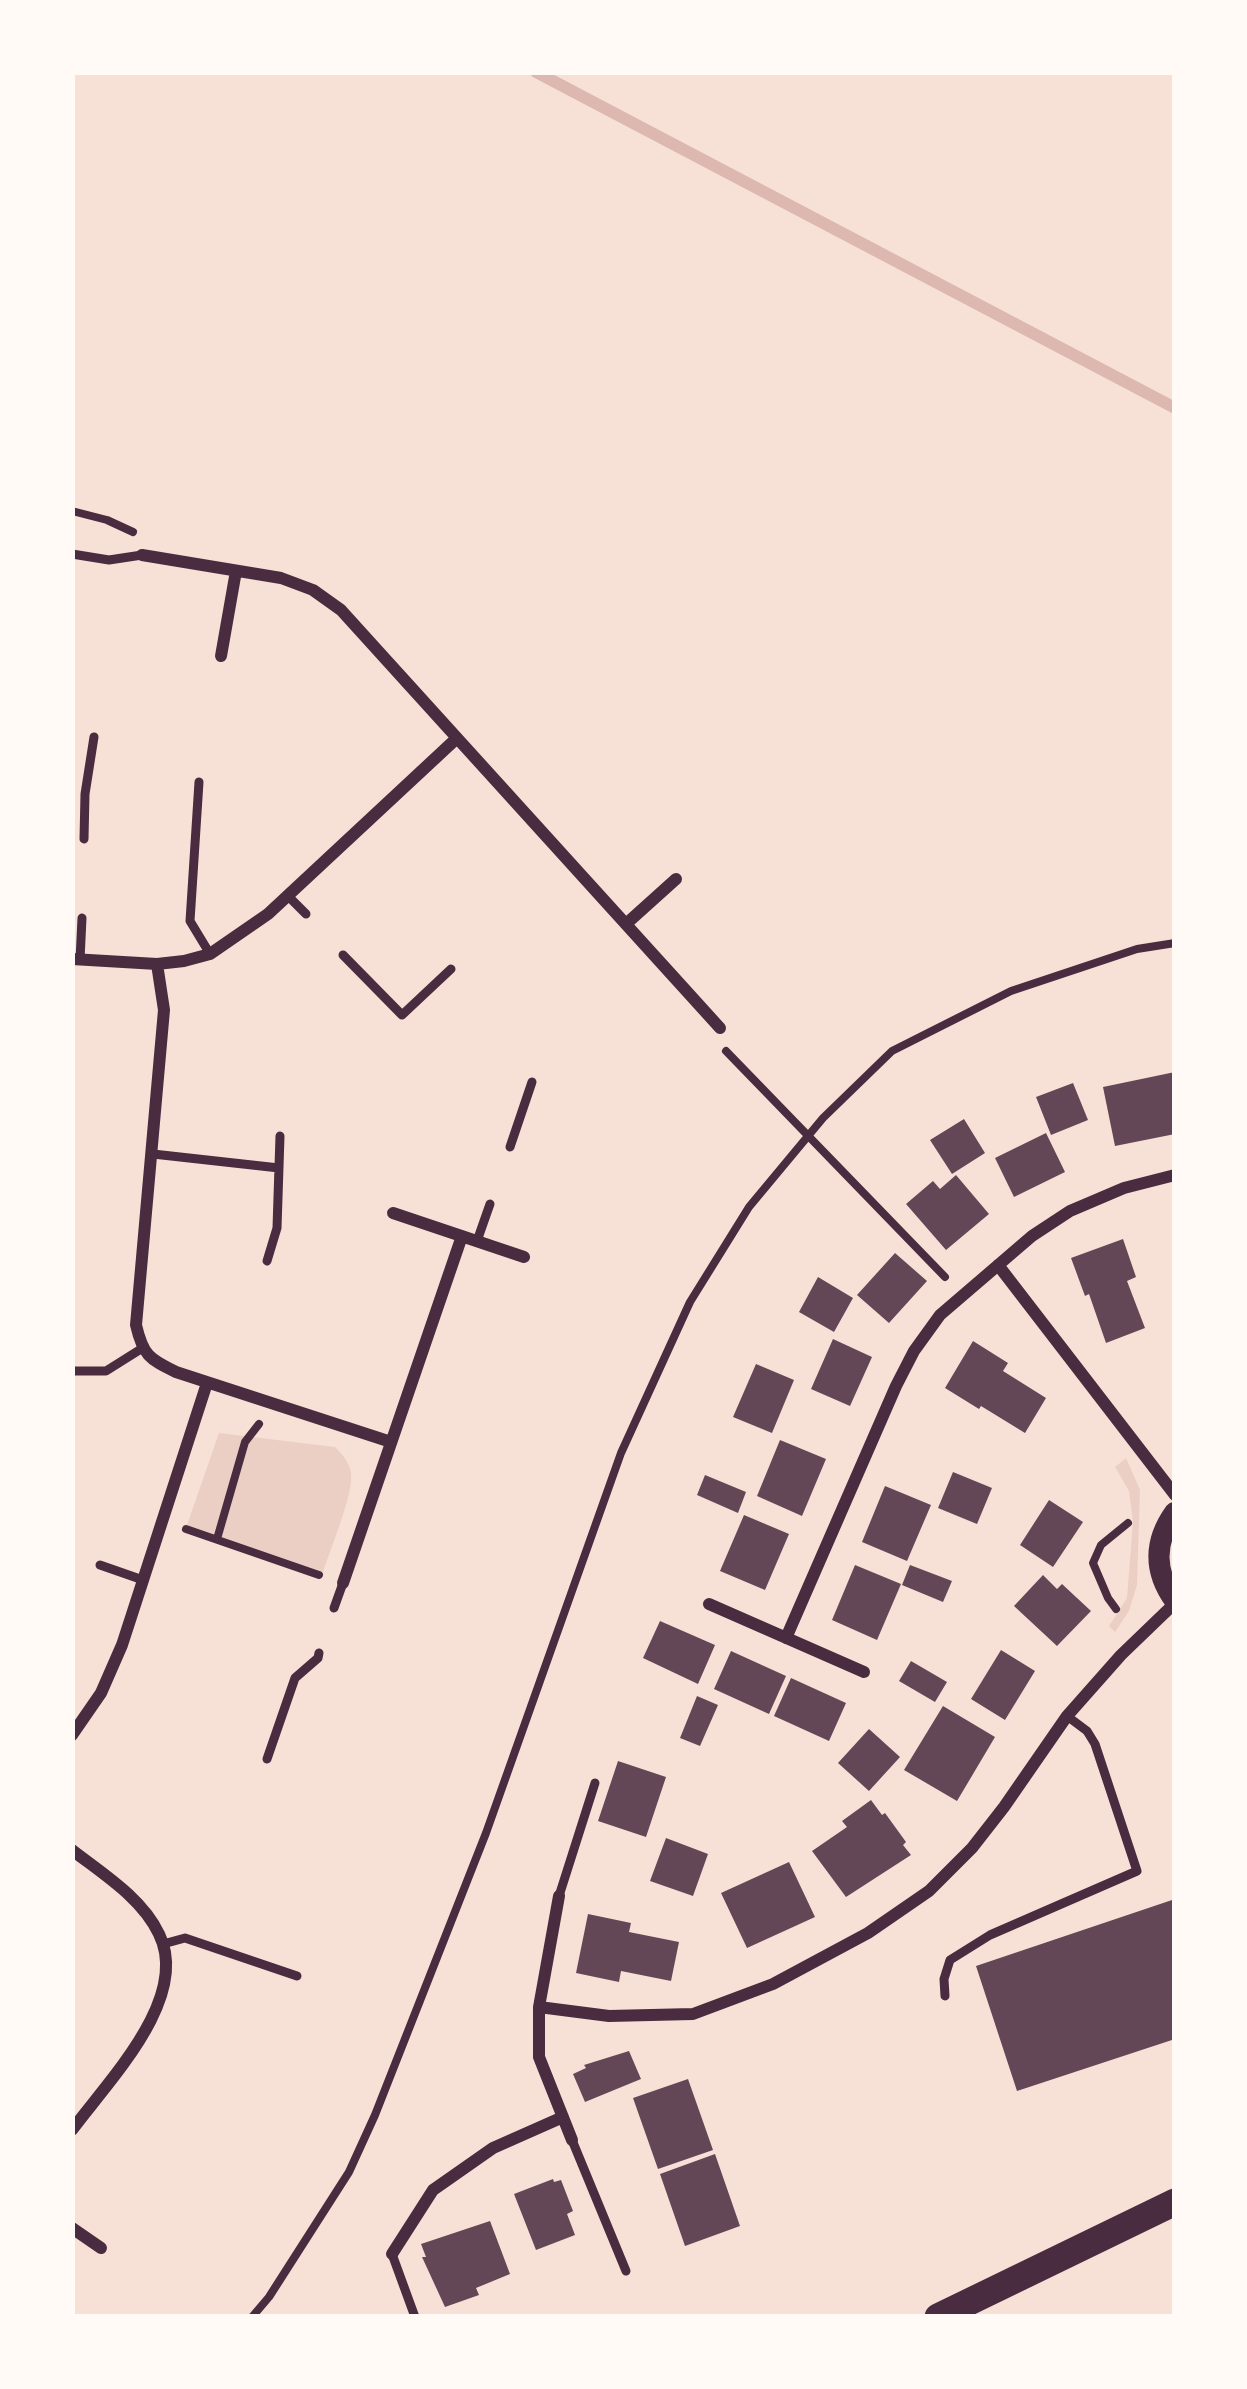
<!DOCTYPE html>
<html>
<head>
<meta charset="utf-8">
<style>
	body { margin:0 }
	#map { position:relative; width:1247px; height:2389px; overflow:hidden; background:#f7e1d7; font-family:Roboto,sans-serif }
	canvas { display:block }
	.frame { position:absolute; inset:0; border:75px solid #fffaf5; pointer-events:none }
</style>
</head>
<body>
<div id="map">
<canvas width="1247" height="2389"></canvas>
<div class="frame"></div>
</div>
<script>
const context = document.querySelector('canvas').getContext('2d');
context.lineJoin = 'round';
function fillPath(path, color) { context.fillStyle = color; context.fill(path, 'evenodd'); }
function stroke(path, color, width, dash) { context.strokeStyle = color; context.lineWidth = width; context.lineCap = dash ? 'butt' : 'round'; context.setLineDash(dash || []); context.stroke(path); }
fillPath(new Path2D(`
	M 219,1433 L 335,1447 C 343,1455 349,1462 351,1473 C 354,1493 330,1550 323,1572 L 187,1525 Z
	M 1126,1458 L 1140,1490 L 1137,1585 L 1129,1611 L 1115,1632 L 1109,1626 L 1127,1598 L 1133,1522 L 1129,1491 L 1115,1467 Z`), '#ebcfc5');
stroke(new Path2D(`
	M 536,72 L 1175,408`), '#dcb8b0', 12);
fillPath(new Path2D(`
	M 1175,1072 L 1175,1134 L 1115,1146 L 1103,1087 Z
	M 1073,1083 L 1088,1120 L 1051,1135 L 1036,1097 Z
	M 964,1119 L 985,1153 L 952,1174 L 930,1140 Z
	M 1046,1133 L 1065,1172 L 1014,1197 L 995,1158 Z
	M 956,1175 L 989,1214 L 946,1250 L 906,1204 L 933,1181 L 940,1189 Z
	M 1123,1239 L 1136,1277 L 1127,1281 L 1145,1328 L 1106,1343 L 1089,1294 L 1085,1296 L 1071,1258 Z
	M 895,1253 L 927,1281 L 889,1323 L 857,1295 Z
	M 818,1277 L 853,1298 L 834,1332 L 799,1312 Z
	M 833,1339 L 872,1357 L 850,1406 L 811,1389 Z
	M 973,1341 L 1008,1363 L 1003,1371 L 1046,1398 L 1025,1433 L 981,1406 L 979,1409 L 945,1388 Z
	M 756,1364 L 794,1380 L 772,1433 L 733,1417 Z
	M 780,1440 L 826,1459 L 802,1516 L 757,1496 Z
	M 953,1472 L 992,1488 L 977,1524 L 938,1508 Z
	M 705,1475 L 746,1492 L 738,1513 L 697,1495 Z
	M 885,1486 L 931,1505 L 907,1561 L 862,1542 Z
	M 1049,1500 L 1083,1522 L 1053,1567 L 1020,1545 Z
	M 744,1515 L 789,1534 L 765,1590 L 720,1571 Z
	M 855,1565 L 901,1584 L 877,1640 L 832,1620 Z
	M 910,1565 L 952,1581 L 943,1602 L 902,1585 Z
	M 1043,1575 L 1057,1589 L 1062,1584 L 1091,1611 L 1057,1646 L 1014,1606 Z
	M 660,1621 L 715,1645 L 698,1684 L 643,1658 Z
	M 1001,1650 L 1035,1671 L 1005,1720 L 971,1699 Z
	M 731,1651 L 786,1676 L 769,1714 L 714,1689 Z
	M 911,1661 L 947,1682 L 935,1702 L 899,1681 Z
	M 791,1678 L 846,1703 L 829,1741 L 774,1716 Z
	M 697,1696 L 718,1705 L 700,1746 L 680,1738 Z
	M 943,1706 L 995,1737 L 957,1801 L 904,1770 Z
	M 869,1729 L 900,1757 L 869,1791 L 838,1763 Z
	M 618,1761 L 666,1777 L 646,1837 L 598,1821 Z
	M 871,1800 L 882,1815 L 885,1813 L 906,1842 L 903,1845 L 911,1855 L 846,1897 L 812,1851 L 847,1827 L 842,1821 Z
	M 666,1838 L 708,1854 L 693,1896 L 650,1881 Z
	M 789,1862 L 815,1917 L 747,1948 L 721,1893 Z
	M 1175,1899 L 1175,2039 L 1017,2091 L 976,1966 Z
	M 588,1914 L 631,1923 L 629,1932 L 679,1942 L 671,1981 L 621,1971 L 619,1982 L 576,1973 Z
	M 629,2051 L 641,2079 L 585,2102 L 573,2074 L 586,2068 L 584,2065 Z
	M 688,2079 L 713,2150 L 658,2169 L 633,2098 Z
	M 715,2154 L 740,2226 L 685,2246 L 660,2174 Z
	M 553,2179 L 554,2182 L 561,2180 L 573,2211 L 567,2214 L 575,2235 L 536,2250 L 514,2194 Z
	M 490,2221 L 510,2274 L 476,2288 L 479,2295 L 445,2307 L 422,2257 L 426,2257 L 421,2244 Z`), '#644757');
stroke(new Path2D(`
	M 72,511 L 107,520 L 133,532
	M 726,1051 L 945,1277
	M 186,1529 L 319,1575
	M 217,1539 L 245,1442 L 259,1424
	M 1116,1609 L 1108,1598 L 1093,1563 L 1101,1545 L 1128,1523
	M 252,2317 L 269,2297 L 349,2172 L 375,2115 L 486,1833 L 621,1453 L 690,1302 L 749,1207 L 823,1118 L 892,1051 L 1011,991 L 1137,949 L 1175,943`), '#4a2c40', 8);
stroke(new Path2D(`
	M 72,554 L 109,560 L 142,555
	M 199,782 L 190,921 L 210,954
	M 84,839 L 85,794 L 94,737
	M 288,896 L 306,914
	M 343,955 L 402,1015 L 451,969
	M 80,960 L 82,918
	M 510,1147 L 532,1082
	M 153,1154 L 279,1168
	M 477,1241 L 490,1204
	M 267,1261 L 277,1228 L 280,1136
	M 72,1371 L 106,1371 L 141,1349
	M 100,1565 L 143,1580
	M 334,1608 L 343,1583
	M 267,1759 L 295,1678 L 318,1658 L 319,1653
	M 559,1896 L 595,1783
	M 163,1944 L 185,1938 L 297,1976
	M 945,1996 L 944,1979 L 950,1960 L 990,1935 L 1137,1871 L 1095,1744 L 1087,1731 L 1067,1716
	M 572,2140 L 626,2271
	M 392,2254 L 415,2317`), '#4a2c40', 9);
stroke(new Path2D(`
	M 142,555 L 281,578 L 313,590 L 341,610 L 720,1028
	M 221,656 L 236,571
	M 626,924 L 676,879
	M 72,959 L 157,964 L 184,961 L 210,954 L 268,914 L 457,738
	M 157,964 L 164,1010 L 136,1325 C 143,1355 149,1359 176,1372 L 391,1442
	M 393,1213 L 524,1257
	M 998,1265 L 1175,1495
	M 343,1583 L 462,1236
	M 709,1604 L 864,1672
	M 786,1638 L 896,1386 L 914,1351 L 940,1315 L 1032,1236 L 1070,1211 L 1124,1188 L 1175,1175
	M 72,1735 L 101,1693 L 122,1645 L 207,1383
	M 72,1850 C 103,1874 142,1898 159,1934 C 191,1998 108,2081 72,2130
	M 559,1896 L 539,2007 L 539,2057 L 572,2140
	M 539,2007 L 609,2016 L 693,2014 L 773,1984 L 868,1933 L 929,1891 L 972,1848 L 1004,1807 L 1067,1716 L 1121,1655 L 1175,1603
	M 72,2228 L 101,2248
	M 392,2254 L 433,2190 L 493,2148 L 563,2117`), '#4a2c40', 12);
stroke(new Path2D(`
	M 1175,1512 C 1154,1541 1153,1571 1175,1601`), '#4a2c40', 21);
stroke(new Path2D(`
	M 938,2317 L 1175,2202`), '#4a2c40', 27);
</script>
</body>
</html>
